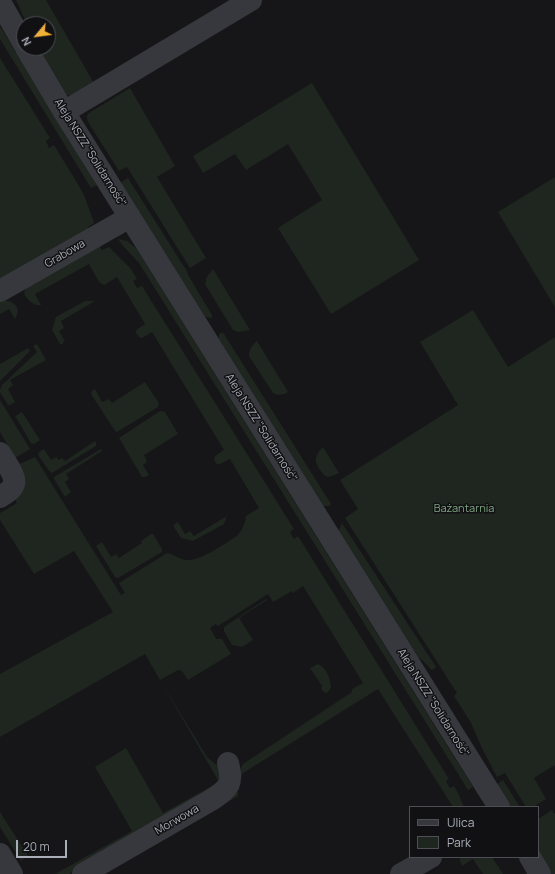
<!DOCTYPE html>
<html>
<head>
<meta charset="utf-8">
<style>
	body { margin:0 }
	#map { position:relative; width:555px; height:874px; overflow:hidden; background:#161618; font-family:Manrope,sans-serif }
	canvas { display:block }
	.legend { position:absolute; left:409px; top:806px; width:130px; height:52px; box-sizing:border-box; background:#111113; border:1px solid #4d4f55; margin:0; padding:5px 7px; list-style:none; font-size:12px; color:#a8adb8 }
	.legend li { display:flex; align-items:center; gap:8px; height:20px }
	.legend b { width:20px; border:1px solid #4d4f55 }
	.north { position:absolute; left:16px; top:16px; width:40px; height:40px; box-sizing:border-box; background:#111113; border:1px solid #4d4f55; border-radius:50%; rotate:241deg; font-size:11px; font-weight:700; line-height:16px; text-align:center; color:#a8adb8 }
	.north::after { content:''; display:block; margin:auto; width:14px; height:18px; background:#f2b134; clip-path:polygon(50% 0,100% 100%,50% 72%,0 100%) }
	.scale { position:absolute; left:16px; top:840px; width:51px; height:18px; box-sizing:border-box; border:2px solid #a8adb8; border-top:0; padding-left:5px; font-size:12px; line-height:14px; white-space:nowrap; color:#a8adb8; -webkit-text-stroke:3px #111113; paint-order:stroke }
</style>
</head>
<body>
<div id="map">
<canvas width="555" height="874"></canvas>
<ul class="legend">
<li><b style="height:5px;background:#37383d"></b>Ulica</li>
<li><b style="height:11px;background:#1e261f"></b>Park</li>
</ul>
<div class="north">N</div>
<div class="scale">20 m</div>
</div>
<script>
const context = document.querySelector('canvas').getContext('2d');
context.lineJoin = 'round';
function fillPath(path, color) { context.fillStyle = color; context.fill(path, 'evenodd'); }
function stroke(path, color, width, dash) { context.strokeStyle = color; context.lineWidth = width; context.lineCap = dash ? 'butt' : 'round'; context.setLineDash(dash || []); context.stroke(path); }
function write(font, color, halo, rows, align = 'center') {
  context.font = font + ' Manrope,sans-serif'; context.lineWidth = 3; context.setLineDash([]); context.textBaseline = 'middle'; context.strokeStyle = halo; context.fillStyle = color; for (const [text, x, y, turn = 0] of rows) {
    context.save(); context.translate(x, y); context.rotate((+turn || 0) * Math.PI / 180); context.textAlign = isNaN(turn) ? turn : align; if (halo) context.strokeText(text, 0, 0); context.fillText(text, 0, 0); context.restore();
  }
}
fillPath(new Path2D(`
	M 16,0 L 46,0 L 95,85 L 72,97 L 65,94 L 38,48 L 48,48 L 48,24 L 27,24 Z
	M 0,26 L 57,120 L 97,185 L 91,188 L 0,39 Z
	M 0,58 L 50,138 L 46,141 L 49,148 L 54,145 L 79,186 L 84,195 L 94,222 L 93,224 L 88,227 L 90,231 L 0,283 Z
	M 312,83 L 419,260 L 331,314 L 278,228 L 322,200 L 288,144 L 246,170 L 235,154 L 203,173 L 193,156 Z
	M 130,88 L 175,166 L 157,177 L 206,258 L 190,268 L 127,167 L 119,171 L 88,122 C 87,118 86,116 89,113 Z
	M 555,177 L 555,307 L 498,212 Z
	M 128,178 L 188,273 L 187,273 L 212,315 L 212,318 L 205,317 L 120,183 Z
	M 118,239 L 127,241 L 136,248 L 473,787 L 468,790 L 139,263 L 124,247 Z
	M 99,245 L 102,250 L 109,247 L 131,269 L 137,279 L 133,281 L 137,288 L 142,286 L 294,529 L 290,532 L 294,539 L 298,536 L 449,779 L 446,781 L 450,788 L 454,786 L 458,793 L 464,807 L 453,807 L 378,689 L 243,773 L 237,783 L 238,796 L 104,874 L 97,874 L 228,797 C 229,796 233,793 233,793 C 238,786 238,772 243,764 L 352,692 L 352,689 L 363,683 L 303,586 L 293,593 L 292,591 L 273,602 L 268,594 L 218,626 L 216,624 L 210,628 L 216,639 L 222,639 L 231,654 L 188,680 L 182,671 L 178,670 L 160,680 L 207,757 L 219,767 L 222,770 L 223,774 L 223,782 L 221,785 L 214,792 L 69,874 L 55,874 L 132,831 L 95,767 L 126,748 L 163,813 L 219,782 L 145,654 L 0,737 L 0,674 L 113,612 L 74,551 L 34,574 L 0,520 L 0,513 L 17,503 L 14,497 C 29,487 23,479 15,466 L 35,457 L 121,595 L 125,593 L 119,583 L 167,553 C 174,554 179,560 188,560 C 200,561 223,545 234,538 C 241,533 245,525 246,516 L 259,508 L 230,459 L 220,464 L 217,464 L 214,460 L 215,456 L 224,450 L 152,332 L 142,338 L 139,337 L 136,333 L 136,330 L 145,324 L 117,277 L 104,285 L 99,282 L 89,264 L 35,294 L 41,305 C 33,306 29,301 24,294 L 26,286 Z
	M 213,269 L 250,330 L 238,332 L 233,330 L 205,284 L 207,277 Z
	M 0,300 C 12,300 23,306 15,319 L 9,309 L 0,314 Z
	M 85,301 L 95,301 L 61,321 L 64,328 L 59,331 L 65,341 L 63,342 L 63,344 L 60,344 L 52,330 L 56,317 Z
	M 473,310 L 508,367 L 555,337 L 555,765 L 534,778 L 546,799 L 533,807 L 526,807 L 505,773 L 497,777 L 482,748 L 470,721 L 454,696 L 457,693 L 345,518 L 358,509 L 340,480 L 458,405 L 420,342 Z
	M 221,333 L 223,333 L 224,334 L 331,504 L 329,506 L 323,506 L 219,339 L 219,334 Z
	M 257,341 L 288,392 C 283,395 278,396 273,393 L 249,356 C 249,349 252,345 257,341 Z
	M 37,344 L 46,360 L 10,380 L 13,385 L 8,389 L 15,402 L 10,405 L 8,405 L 0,392 L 0,390 L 2,385 L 37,352 L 33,346 Z
	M 28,348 L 30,351 L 0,381 L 0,364 Z
	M 145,382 L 159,403 L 158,407 L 117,432 L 115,431 L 91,394 L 92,391 L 95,389 L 102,402 L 109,399 L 112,403 Z
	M 0,400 L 30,449 L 15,458 L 0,432 Z
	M 160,411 L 165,412 L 178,434 L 144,455 L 147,462 L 143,465 L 149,475 L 145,477 L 142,477 L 119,438 Z
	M 22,412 L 40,440 L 34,444 L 31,443 L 15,416 Z
	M 95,441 L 96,443 L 96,446 L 52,473 L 50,472 L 38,455 L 39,452 L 44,449 L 51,460 L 56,457 L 59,460 L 62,458 L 65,461 Z
	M 323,447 L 339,473 C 334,475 330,478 325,476 C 316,465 311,458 323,447 Z
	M 101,449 L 102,451 L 66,474 L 69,479 L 65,482 L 71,492 L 65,497 L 54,479 L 54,477 Z
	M 227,516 L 224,524 L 193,541 L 181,538 L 174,527 L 174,525 L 178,522 L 185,534 L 190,531 L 194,536 Z
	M 342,523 L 436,667 L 432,670 L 424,662 L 418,657 L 339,534 L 339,530 Z
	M 151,534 L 153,534 L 162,549 L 162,552 L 118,578 L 115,577 L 96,546 L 102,542 L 111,557 L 116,554 L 119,558 L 142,543 L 141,541 Z
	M 266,599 L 267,600 L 239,618 L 253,640 L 242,647 L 232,645 L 224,631 L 224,627 Z
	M 318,664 C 326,667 331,679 331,688 L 327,693 L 324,692 L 321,689 L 322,686 L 310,668 Z
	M 503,780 L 520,807 L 510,807 L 496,785 Z
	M 552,810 L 555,814 L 555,874 L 551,874 L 538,853 L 538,819 Z
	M 0,812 L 28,856 L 21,861 L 0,827 Z
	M 460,857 L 492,857 L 503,874 L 483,874 L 473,859 L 462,866 L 460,860 Z`), '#1e261f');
stroke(new Path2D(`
	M 0,2 L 24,44
	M 26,48 L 64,112 L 499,807
	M 64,112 L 251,0
	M 0,291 L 130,217
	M 0,453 C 4,460 17,477 14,484 C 12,490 5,494 0,497
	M 0,854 L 12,874
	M 530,857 L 540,874
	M 83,874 L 213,799 C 230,787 233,784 228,763
	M 401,874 L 431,857`), '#37383d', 22);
write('11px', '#a8adb8', '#111113', [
	["Aleja NSZZ \"Solidarność\"",90,153,58],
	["Grabowa",65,254,-30],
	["Aleja NSZZ \"Solidarność\"",261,428,58],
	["Aleja NSZZ \"Solidarność\"",433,703,58],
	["Morwowa",177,820,-30]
]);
write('11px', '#7fa381', '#111113', [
	["Bażantarnia",464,509]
]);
</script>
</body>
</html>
